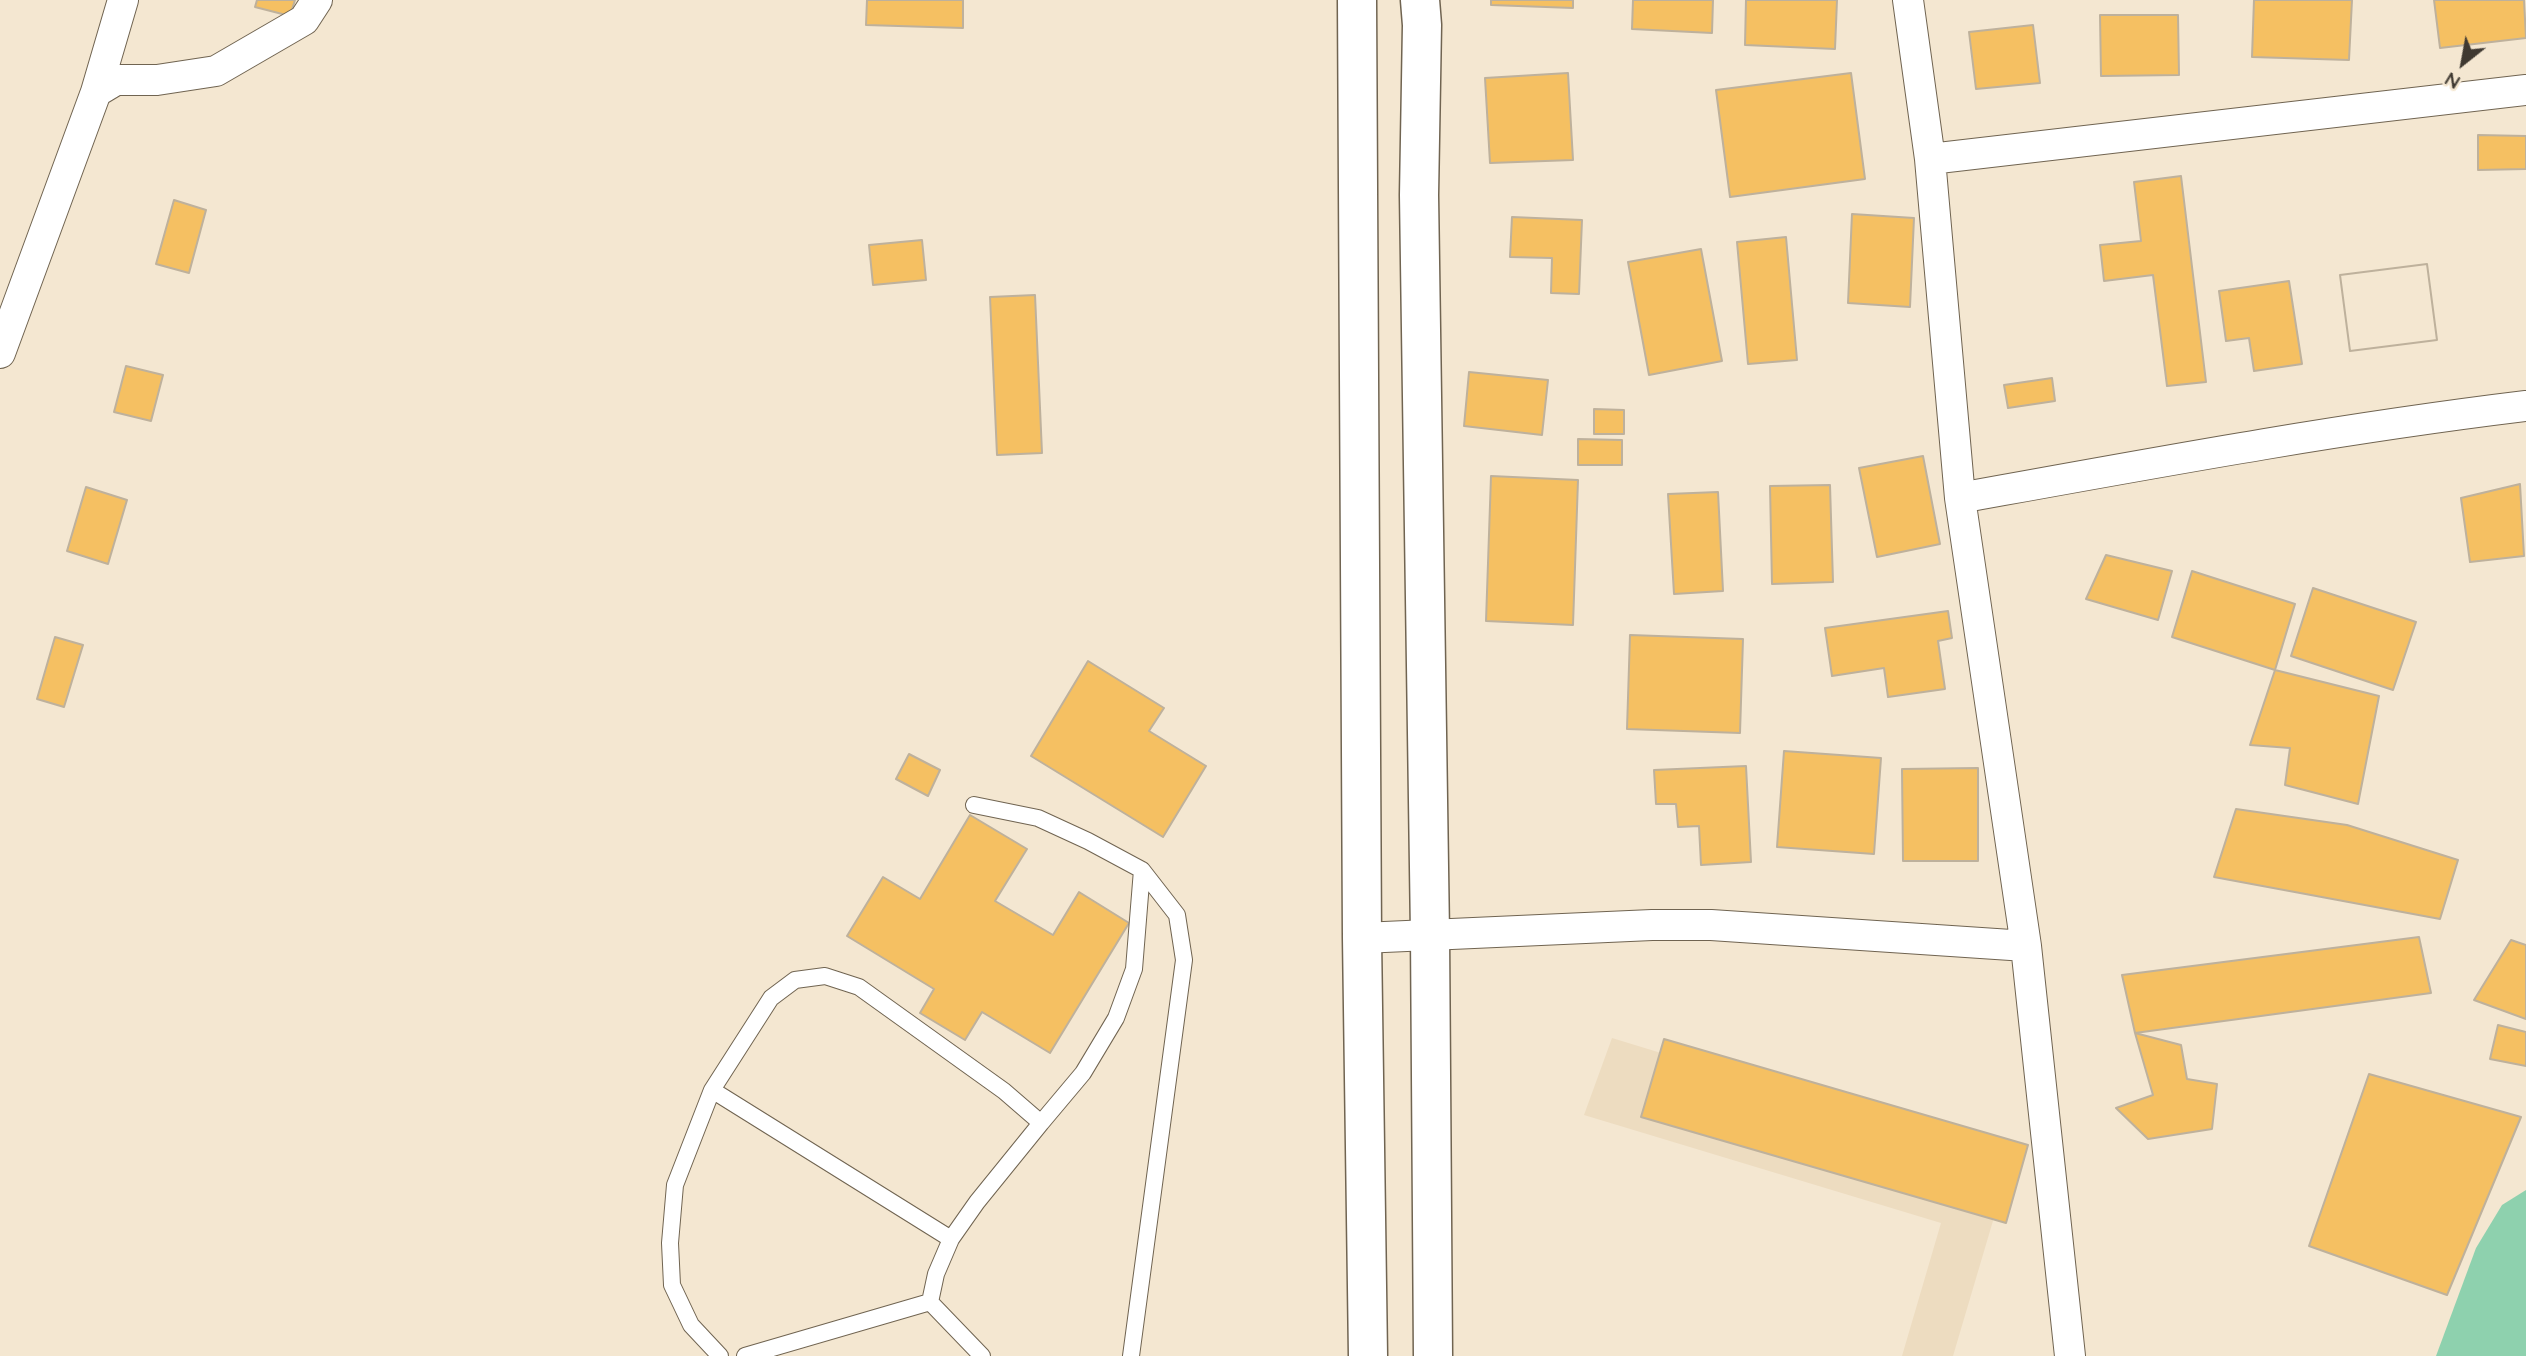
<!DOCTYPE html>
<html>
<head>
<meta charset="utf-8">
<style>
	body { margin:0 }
	#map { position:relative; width:2526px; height:1356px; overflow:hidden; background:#f4e7d1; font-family:Quicksand,sans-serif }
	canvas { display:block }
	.north { position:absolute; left:2428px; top:28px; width:70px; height:70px; -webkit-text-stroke:5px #f4e7d1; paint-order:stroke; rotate:211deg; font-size:19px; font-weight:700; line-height:28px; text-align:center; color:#3f3931 }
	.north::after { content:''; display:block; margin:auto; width:24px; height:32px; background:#3f3931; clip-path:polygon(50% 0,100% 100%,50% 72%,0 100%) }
</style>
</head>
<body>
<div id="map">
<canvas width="2526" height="1356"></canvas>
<div class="north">N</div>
</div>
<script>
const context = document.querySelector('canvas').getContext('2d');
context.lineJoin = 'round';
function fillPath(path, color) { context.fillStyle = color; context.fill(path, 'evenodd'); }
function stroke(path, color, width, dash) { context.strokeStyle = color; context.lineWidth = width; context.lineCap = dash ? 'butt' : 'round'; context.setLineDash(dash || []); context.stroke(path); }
fillPath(new Path2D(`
	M 1612,1038 L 2011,1160 L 1953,1356 L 1902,1356 L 1941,1223 L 1584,1115 Z`), '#eddcc0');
fillPath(new Path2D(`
	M 2526,1190 L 2526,1356 L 2436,1356 L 2476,1248 L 2502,1205 Z`), '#8ed1ae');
const building = new Path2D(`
	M 257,0 L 295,0 L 290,16 L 255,7 Z
	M 867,0 L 963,0 L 963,28 L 866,25 Z
	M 1491,0 L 1573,0 L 1573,8 L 1491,5 Z
	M 1633,0 L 1713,0 L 1712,33 L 1632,29 Z
	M 1746,0 L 1837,0 L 1835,49 L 1745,45 Z
	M 2254,0 L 2352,0 L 2349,60 L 2252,57 Z
	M 2434,0 L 2524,0 L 2526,38 L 2440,48 Z
	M 2100,15 L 2178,15 L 2179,75 L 2101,76 Z
	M 2033,25 L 2040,83 L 1976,89 L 1969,32 Z
	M 1568,73 L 1573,160 L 1490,163 L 1485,78 Z
	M 1851,73 L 1865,179 L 1730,197 L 1716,90 Z
	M 2478,135 L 2526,136 L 2526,169 L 2478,170 Z
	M 2181,176 L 2206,382 L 2167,386 L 2153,275 L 2104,281 L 2100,245 L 2141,241 L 2134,182 Z
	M 174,200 L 206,210 L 189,273 L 156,264 Z
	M 1852,214 L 1914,218 L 1910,307 L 1848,303 Z
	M 1512,217 L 1582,220 L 1579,294 L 1551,293 L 1552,258 L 1510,257 Z
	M 1786,237 L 1797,360 L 1748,364 L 1737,242 Z
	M 922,240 L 926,280 L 873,285 L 869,245 Z
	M 1701,249 L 1722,361 L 1649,375 L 1628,262 Z
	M 2427,264 L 2437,340 L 2350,351 L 2340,275 Z
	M 2427,264 L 2437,340 L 2350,351 L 2340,275 Z
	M 2289,281 L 2302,364 L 2254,371 L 2249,338 L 2226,341 L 2219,291 Z
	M 1035,295 L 1042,453 L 997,455 L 990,297 Z
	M 126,366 L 163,375 L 151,421 L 114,412 Z
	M 1469,372 L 1548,380 L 1542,435 L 1464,426 Z
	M 2052,378 L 2055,401 L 2008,408 L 2004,385 Z
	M 1594,409 L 1624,410 L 1624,434 L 1594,434 Z
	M 1578,439 L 1622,440 L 1622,465 L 1578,465 Z
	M 1923,456 L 1940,544 L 1877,557 L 1859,468 Z
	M 1491,476 L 1578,480 L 1573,625 L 1486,621 Z
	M 2520,484 L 2524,556 L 2470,562 L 2461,498 Z
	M 1830,485 L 1833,582 L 1772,584 L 1770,486 Z
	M 86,487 L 127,500 L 108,564 L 67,551 Z
	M 1718,492 L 1723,591 L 1674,594 L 1668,494 Z
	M 2106,555 L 2172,571 L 2158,620 L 2086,599 Z
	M 2192,571 L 2295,604 L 2275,670 L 2172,637 Z
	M 2313,588 L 2416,622 L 2393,690 L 2291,656 Z
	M 1948,611 L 1952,638 L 1938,641 L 1945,689 L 1888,697 L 1884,668 L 1832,676 L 1825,628 Z
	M 1630,635 L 1743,639 L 1740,733 L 1627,729 Z
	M 55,637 L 83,645 L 64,707 L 37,699 Z
	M 1088,661 L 1164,708 L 1149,731 L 1206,766 L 1163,837 L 1031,756 Z
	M 2275,670 L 2379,696 L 2358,804 L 2285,785 L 2290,748 L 2250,745 Z
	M 1784,751 L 1881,758 L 1874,854 L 1777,847 Z
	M 909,754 L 940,770 L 928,796 L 896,779 Z
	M 1746,766 L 1751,862 L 1701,865 L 1699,826 L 1678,827 L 1676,804 L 1656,804 L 1654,770 Z
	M 1978,768 L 1978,861 L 1903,861 L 1902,769 Z
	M 2236,809 L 2347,825 L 2458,860 L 2440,919 L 2214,877 Z
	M 970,815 L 1027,849 L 995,901 L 1053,935 L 1079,892 L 1129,923 L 1050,1053 L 982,1012 L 965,1040 L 920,1013 L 934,989 L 847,936 L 883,877 L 920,899 Z
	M 2419,937 L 2431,993 L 2135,1033 L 2122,975 Z
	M 2511,940 L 2526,945 L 2526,1019 L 2474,1000 Z
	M 2498,1025 L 2526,1032 L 2526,1066 L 2490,1059 Z
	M 2135,1033 L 2181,1045 L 2187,1079 L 2217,1084 L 2212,1129 L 2148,1139 L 2116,1108 L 2153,1095 Z
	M 1664,1039 L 2028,1145 L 2006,1223 L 1641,1117 Z
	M 2369,1074 L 2521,1117 L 2447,1295 L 2309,1246 Z`);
fillPath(building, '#f5c062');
stroke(building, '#beb19c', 2);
const lane = new Path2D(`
	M 974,805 L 1038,818 L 1088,841 L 1142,870 L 1177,915 L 1184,960 L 1131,1356
	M 825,976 L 859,987 L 1004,1091 L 1041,1123 L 977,1202 L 951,1239 L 712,1090 L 771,998 L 795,980 Z
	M 712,1090 L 675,1185 L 670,1243 L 672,1285 L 691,1325 L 720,1356
	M 1041,1123 L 1083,1073 L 1116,1018 L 1134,969 L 1142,870
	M 930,1302 L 936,1274 L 951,1239
	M 745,1356 L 930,1302 L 982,1356`);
const street = new Path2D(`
	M 1908,0 L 1930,159 L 1960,498 L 2026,946 L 2070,1356
	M 96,92 L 116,80 L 157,80 L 216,71 L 304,20 L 317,0
	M 1930,159 L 2526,90
	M 0,353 L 96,92 L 123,0
	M 1960,498 C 2148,464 2336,429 2526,406
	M 1362,938 L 1652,925 L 1711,925 L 2026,946`);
const secondary = new Path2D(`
	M 1357,0 L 1362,938 L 1368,1356
	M 1420,0 L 1422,25 L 1419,195 L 1430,934 L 1433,1356`);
stroke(lane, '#706451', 18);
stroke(street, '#706451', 32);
stroke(secondary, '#706451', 41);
stroke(lane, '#fff', 16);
stroke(street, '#fff', 30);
stroke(secondary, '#fff', 38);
</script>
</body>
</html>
